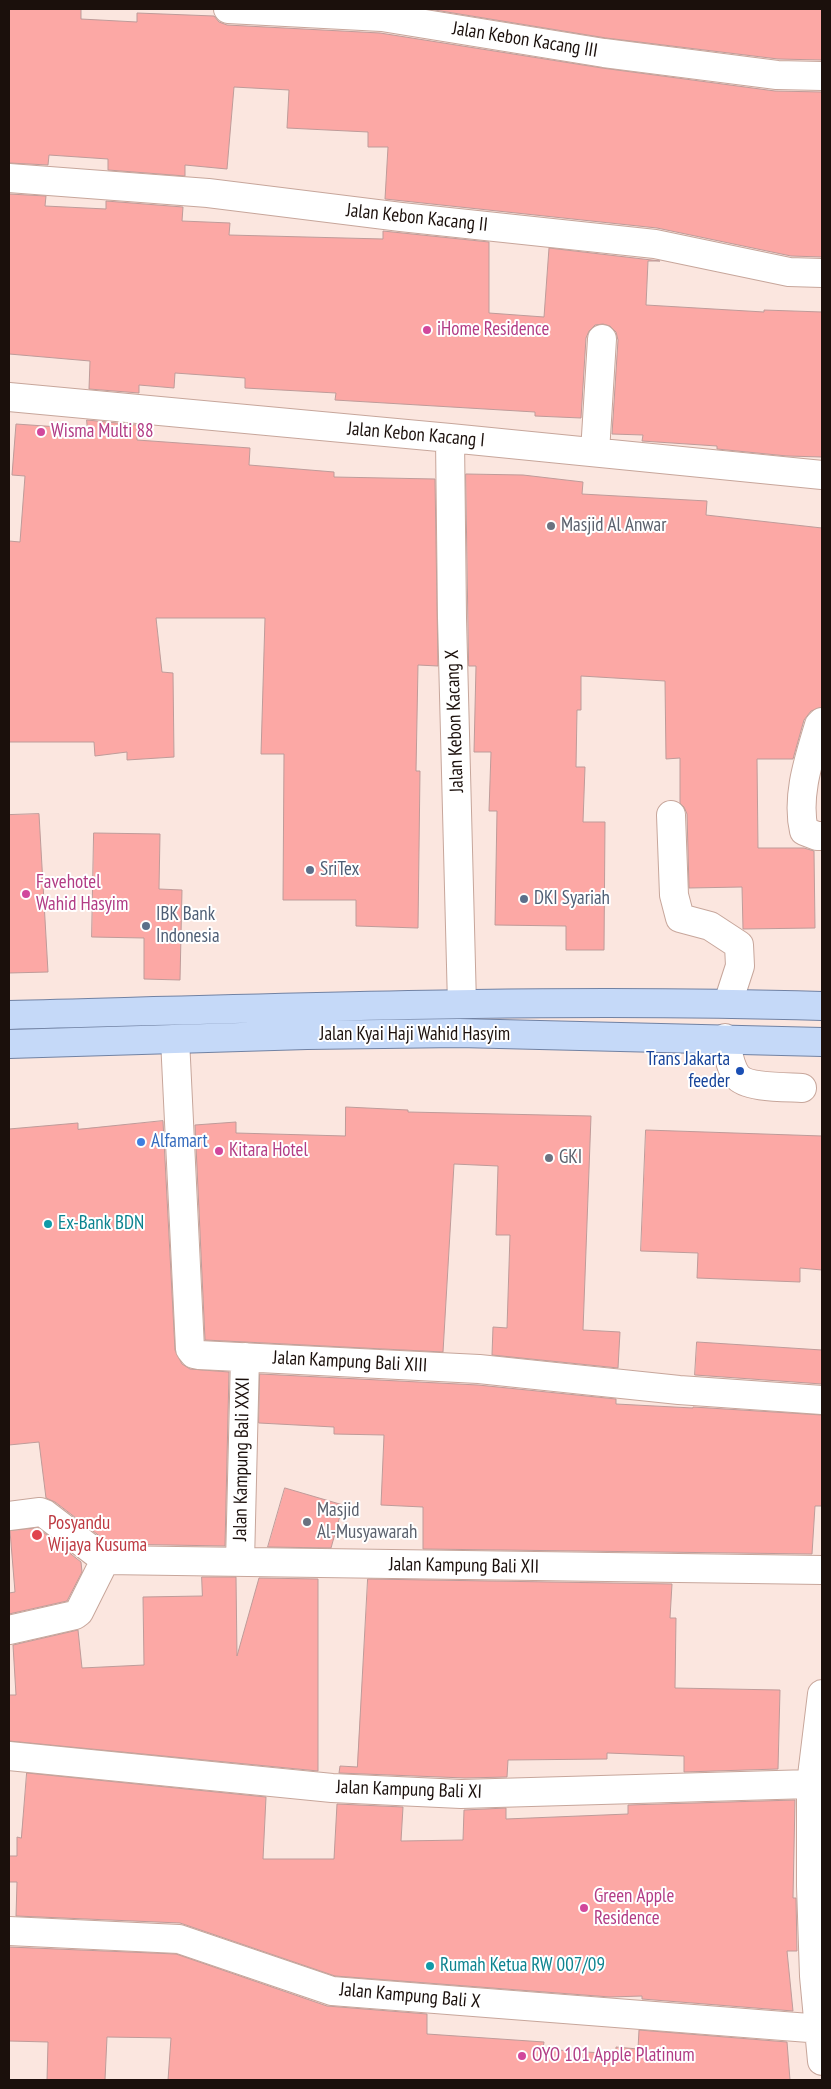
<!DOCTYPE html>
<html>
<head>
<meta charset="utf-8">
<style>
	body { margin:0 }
	#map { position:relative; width:831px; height:2089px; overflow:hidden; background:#fbe6df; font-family:"PT Sans Narrow",sans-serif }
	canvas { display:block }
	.frame { position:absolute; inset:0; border:10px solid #1b100c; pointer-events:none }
</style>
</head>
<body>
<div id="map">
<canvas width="831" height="2089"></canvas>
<div class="frame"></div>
</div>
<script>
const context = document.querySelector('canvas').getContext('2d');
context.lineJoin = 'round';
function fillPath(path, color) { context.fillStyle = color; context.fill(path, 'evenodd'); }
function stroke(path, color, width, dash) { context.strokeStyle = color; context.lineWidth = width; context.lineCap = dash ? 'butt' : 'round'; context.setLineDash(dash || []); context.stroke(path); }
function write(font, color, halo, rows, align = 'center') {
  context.font = font + ' "PT Sans Narrow",sans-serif'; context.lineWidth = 4; context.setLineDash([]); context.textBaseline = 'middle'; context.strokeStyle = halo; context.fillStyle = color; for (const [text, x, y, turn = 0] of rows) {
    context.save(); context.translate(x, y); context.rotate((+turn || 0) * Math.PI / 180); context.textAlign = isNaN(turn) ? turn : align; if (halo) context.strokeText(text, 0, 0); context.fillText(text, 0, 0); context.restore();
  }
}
const building = new Path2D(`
	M 9,9 L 81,9 L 81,19 L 137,22 L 137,13 L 214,16 L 219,22 L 227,25 L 380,33 L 602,68 L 775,91 L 822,92 L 822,257 L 791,256 L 657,228 L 385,199 L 388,147 L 368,147 L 368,132 L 287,128 L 289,90 L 234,87 L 227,169 L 185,165 L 185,176 L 108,170 L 108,159 L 49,155 L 48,165 L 9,163 Z
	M 429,9 L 822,9 L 822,60 L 778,59 L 606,38 Z
	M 9,194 L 46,196 L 45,206 L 106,209 L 106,201 L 183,207 L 182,221 L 230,223 L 229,235 L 383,239 L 383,231 L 489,242 L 489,313 L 544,317 L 549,248 L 660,261 L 648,261 L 646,305 L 764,312 L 764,310 L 822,312 L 822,457 L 787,456 L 717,449 L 717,446 L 642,441 L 643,435 L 612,434 L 618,340 L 616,332 L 610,326 L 603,324 L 595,325 L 589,331 L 586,338 L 581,418 L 535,416 L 535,412 L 335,400 L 336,393 L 245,388 L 245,378 L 175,373 L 174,388 L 139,385 L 139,393 L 89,389 L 90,361 L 9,354 Z
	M 87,420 L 137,425 L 137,440 L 250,448 L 249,465 L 334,472 L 334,477 L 435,479 L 438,666 L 418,665 L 416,771 L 420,771 L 418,928 L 356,926 L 356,900 L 283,900 L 284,754 L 261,754 L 265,618 L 156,618 L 162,672 L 173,673 L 174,757 L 127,760 L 127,752 L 95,756 L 94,742 L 9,742 L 9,541 L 20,542 L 25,476 L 12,475 L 16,424 L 87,429 Z
	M 466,474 L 523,475 L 583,482 L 582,494 L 707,501 L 706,515 L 822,528 L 822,707 L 811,711 L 804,720 L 793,759 L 757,759 L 758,848 L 804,848 L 814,851 L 815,928 L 743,929 L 742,887 L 689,888 L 687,814 L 684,807 L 680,803 L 680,758 L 666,759 L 665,681 L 581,676 L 581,710 L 577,710 L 576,767 L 585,767 L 583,822 L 605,822 L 604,950 L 566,950 L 566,926 L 495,925 L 497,811 L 489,811 L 491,752 L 474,752 L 476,666 L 469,666 Z
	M 39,814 L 48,972 L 9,973 L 9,815 Z
	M 94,833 L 160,834 L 159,889 L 182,890 L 180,980 L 144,979 L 144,938 L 92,937 Z
	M 346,1107 L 408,1110 L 408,1112 L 591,1116 L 583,1330 L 620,1332 L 618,1368 L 492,1355 L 493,1327 L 507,1328 L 510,1235 L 496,1235 L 498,1166 L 454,1164 L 443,1352 L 205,1340 L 195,1125 L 236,1122 L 236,1133 L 345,1136 Z
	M 163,1121 L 175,1350 L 182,1364 L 190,1369 L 229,1372 L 225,1546 L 110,1544 L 55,1502 L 46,1498 L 39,1442 L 9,1445 L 9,1129 L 78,1123 L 78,1129 Z
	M 646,1130 L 822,1136 L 822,1270 L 800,1268 L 800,1282 L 697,1278 L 698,1253 L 641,1251 Z
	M 697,1342 L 822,1350 L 822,1384 L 695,1375 Z
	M 260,1374 L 478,1385 L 616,1399 L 616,1404 L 693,1408 L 693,1407 L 822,1415 L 822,1506 L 815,1506 L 812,1554 L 423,1549 L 423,1507 L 381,1505 L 384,1435 L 334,1434 L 334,1427 L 259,1423 Z
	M 285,1488 L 343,1505 L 331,1548 L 268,1547 Z
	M 38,1528 L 81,1562 L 82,1572 L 67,1601 L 9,1614 L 9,1593 L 15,1592 L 10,1531 Z
	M 202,1577 L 236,1577 L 237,1656 L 259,1578 L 318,1579 L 318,1771 L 9,1741 L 9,1695 L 16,1695 L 13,1645 L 78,1630 L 82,1668 L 144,1665 L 143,1597 L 202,1596 Z
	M 368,1579 L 672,1584 L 670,1618 L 676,1618 L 675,1688 L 780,1690 L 778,1769 L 684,1772 L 684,1756 L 607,1753 L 607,1759 L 508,1760 L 507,1777 L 465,1778 L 339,1773 L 340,1766 L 357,1767 Z
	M 27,1773 L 266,1797 L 263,1859 L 334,1859 L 337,1804 L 403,1807 L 401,1841 L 463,1840 L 464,1810 L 506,1808 L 506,1819 L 628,1814 L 628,1805 L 795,1800 L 793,1898 L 796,1898 L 797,1951 L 787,1951 L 793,2011 L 642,1999 L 642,1996 L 610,1997 L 335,1976 L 180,1923 L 16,1916 L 17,1882 L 9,1882 L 9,1856 L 17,1856 L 17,1837 L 21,1838 Z
	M 9,1947 L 176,1954 L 327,2006 L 427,2014 L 427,2034 L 544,2042 L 543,2049 L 616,2054 L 616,2047 L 638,2049 L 639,2030 L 787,2042 L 790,2080 L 168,2080 L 171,2038 L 107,2037 L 105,2080 L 47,2080 L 48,2042 L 9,2041 Z`);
fillPath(building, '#fca8a5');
stroke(building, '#be9b99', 1);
const minor = new Path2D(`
	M 228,9 L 382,17 L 604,53 L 777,75 L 822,76
	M 9,178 L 208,193 L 401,217 L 655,244 L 789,272 L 822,273
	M 9,397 L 450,438 L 822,475
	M 450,438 L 452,618 L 462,1004
	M 595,452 L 602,339
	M 822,722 L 819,725 C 809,759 796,796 804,831 L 817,836 L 822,836
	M 671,815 L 674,895 L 680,918 L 710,926 L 739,945 L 740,966 L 728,1003
	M 725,1038 C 728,1050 729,1066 737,1076 C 746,1088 787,1087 802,1088
	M 175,1039 L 190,1349 L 194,1354 L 199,1355 L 479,1369 L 679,1390 L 822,1400
	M 9,1516 L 40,1512 L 45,1514 L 105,1560 L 822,1570
	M 240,1562 L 245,1357
	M 9,1630 L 75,1615 L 79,1612 L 105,1560
	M 822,1694 L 811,1784 L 811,1886 L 814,1976 L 822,2061
	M 9,1756 L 332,1788 L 461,1794 L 811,1784
	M 9,1931 L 179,1939 L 332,1991 L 822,2029`);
const major = new Path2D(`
	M 9,1015 C 280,1008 551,998 822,1006
	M 9,1044 L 307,1035 L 459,1033 L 822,1042`);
stroke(minor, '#c7a69b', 30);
stroke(major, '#7182a3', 30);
stroke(minor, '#fff', 28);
stroke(major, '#c5d9f8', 28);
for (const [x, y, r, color] of [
	[427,330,5,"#d1479c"],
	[41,432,5,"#d1479c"],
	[551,526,5,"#6b7280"],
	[310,870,5,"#5c6f8a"],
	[26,894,5,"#d1479c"],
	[524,899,5,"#5c6f8a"],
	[146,926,5,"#5c6f8a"],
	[740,1071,5,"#1a4fb4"],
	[141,1142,5,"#3f7fe0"],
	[219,1151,5,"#d1479c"],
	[549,1158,5,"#6b7280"],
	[48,1224,5,"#0f9aa8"],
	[307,1522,5,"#6b7280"],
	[37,1535,6,"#e0444e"],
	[584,1908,5,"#d1479c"],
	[430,1966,5,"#0f9aa8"],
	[522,2056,5,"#d1479c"]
]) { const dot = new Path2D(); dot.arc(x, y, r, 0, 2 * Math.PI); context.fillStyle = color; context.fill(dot); stroke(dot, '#fff', 2); }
write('19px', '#1b100c', '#fff', [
	["Jalan Kebon Kacang III",525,40,9],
	["Jalan Kebon Kacang II",417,218,6],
	["Jalan Kebon Kacang I",416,435,5],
	["Jalan Kebon Kacang X",455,721,-92],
	["Jalan Kyai Haji Wahid Hasyim",415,1035],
	["Jalan Kampung Bali XIII",350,1362,3],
	["Jalan Kampung Bali XXXI",242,1459,-89],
	["Jalan Kampung Bali XII",464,1566,1],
	["Jalan Kampung Bali XI",409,1790,2],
	["Jalan Kampung Bali X",410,1996,5]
]);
write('19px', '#b23c85', '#fff', [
	["iHome Residence",437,330],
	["Wisma Multi 88",51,432],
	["Favehotel",36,883],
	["Wahid Hasyim",36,905],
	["Kitara Hotel",229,1151],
	["Green Apple",594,1897],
	["Residence",594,1919],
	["OYO 101 Apple Platinum",532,2056]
], 'left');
write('19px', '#5b616d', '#fff', [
	["Masjid Al Anwar",561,526],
	["GKI",559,1158],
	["Masjid",317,1511],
	["Al-Musyawarah",317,1533]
], 'left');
write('19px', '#4e5e75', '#fff', [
	["SriTex",320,870],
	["DKI Syariah",534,899],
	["IBK Bank",156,915],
	["Indonesia",156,937]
], 'left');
write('19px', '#164399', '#fff', [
	["Trans Jakarta",730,1060],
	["feeder",730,1082]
], 'right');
write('19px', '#366cbe', '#fff', [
	["Alfamart",151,1142]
], 'left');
write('19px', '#0d838f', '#fff', [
	["Ex-Bank BDN",58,1224],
	["Rumah Ketua RW 007/09",440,1966]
], 'left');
write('19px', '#be3a42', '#fff', [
	["Posyandu",48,1524],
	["Wijaya Kusuma",48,1546]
], 'left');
</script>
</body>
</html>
